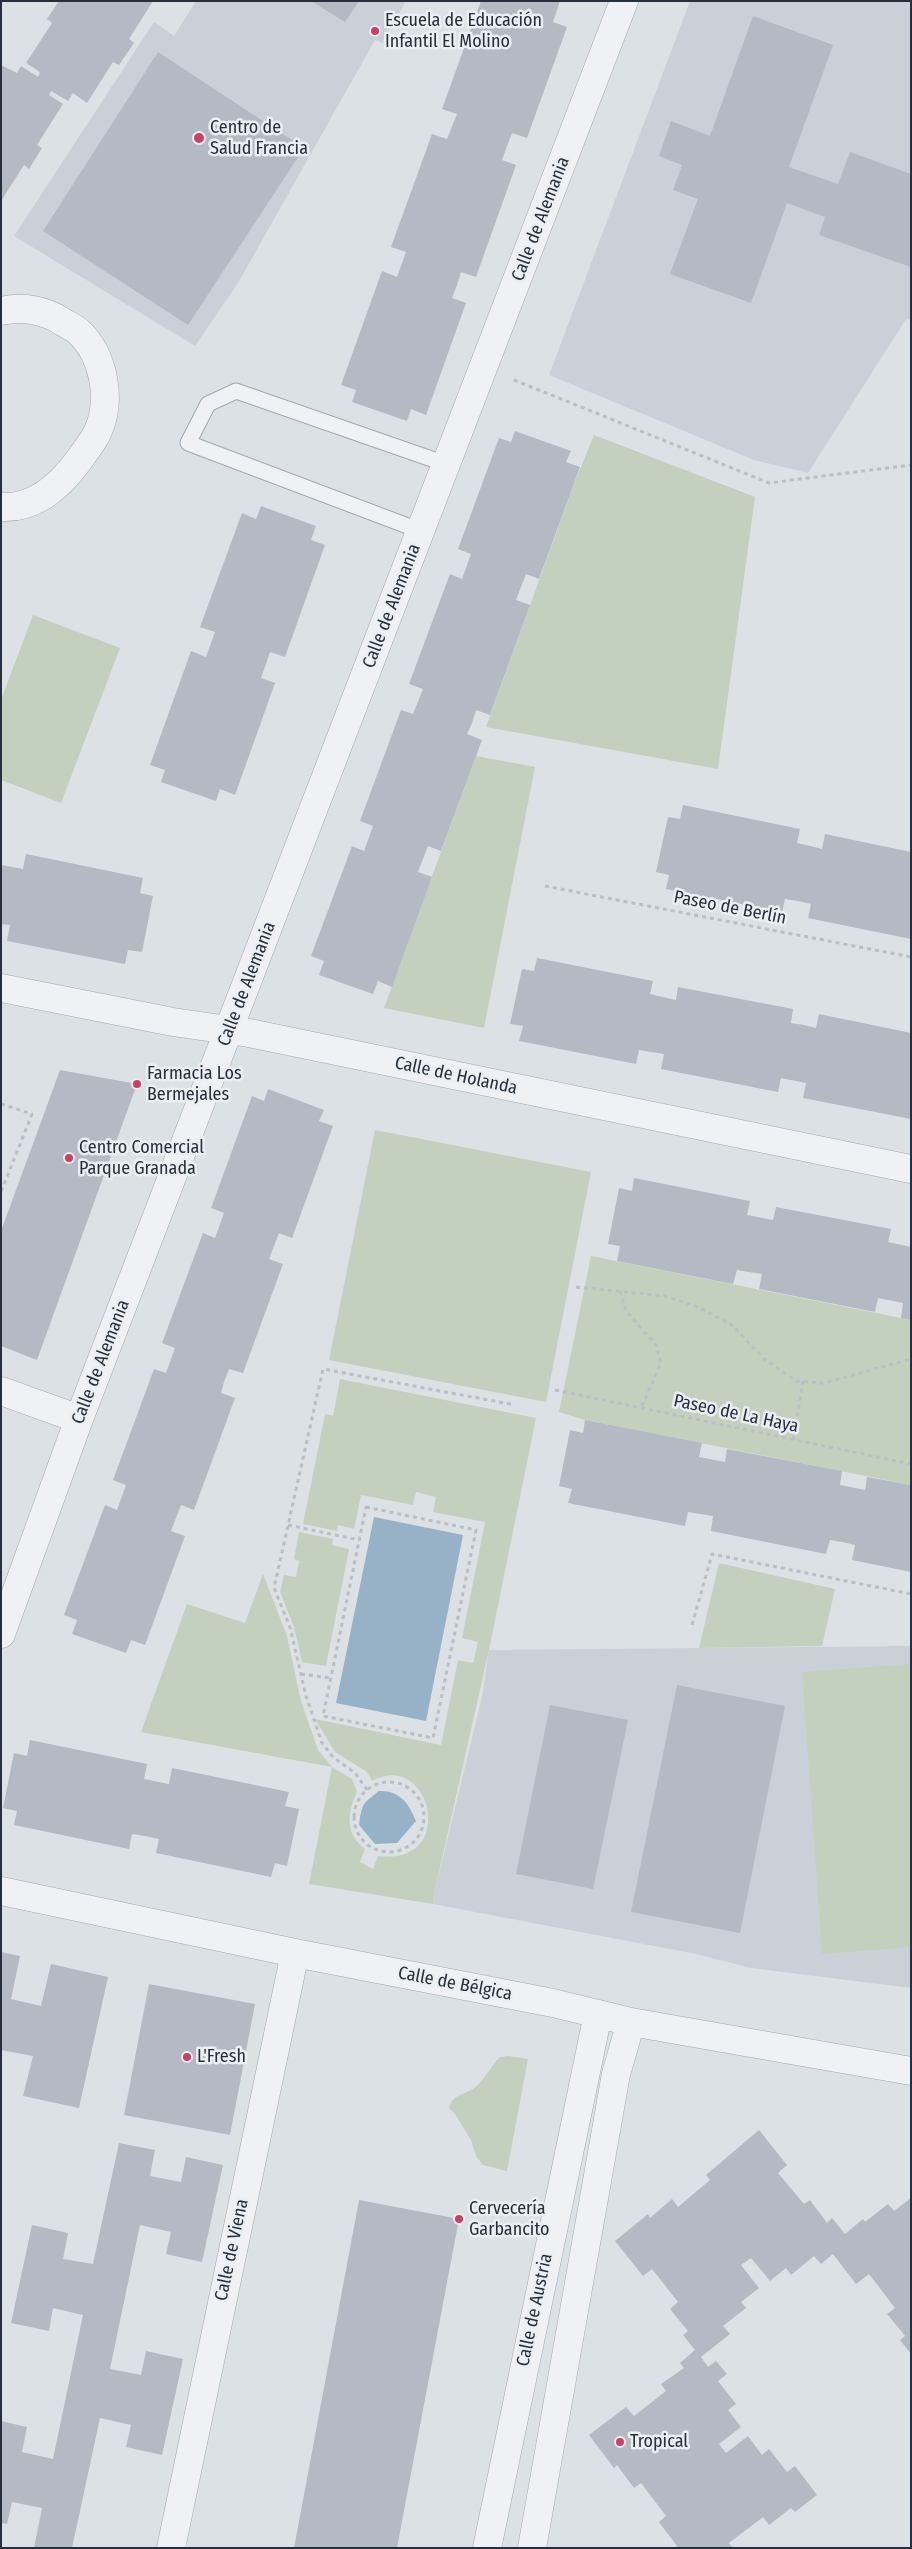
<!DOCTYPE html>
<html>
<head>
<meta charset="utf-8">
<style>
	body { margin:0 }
	#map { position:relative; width:912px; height:2549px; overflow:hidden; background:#dce1e6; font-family:"Fira Sans Condensed",sans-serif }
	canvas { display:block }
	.frame { position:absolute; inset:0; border:2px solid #26303c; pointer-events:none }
</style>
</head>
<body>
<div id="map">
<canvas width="912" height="2549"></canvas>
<div class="frame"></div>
</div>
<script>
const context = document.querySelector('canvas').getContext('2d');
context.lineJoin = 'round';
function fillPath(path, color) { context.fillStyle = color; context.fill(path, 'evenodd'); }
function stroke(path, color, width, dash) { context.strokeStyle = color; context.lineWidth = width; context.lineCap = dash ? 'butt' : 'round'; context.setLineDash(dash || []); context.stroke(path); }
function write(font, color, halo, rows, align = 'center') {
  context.font = font + ' "Fira Sans Condensed",sans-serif'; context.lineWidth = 5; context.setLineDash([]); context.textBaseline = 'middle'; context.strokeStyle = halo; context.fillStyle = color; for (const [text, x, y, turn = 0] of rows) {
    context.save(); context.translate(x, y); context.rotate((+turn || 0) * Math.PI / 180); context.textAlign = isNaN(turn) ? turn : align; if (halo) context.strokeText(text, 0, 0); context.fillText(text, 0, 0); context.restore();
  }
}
fillPath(new Path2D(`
	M 196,1 L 406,1 L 382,43 L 375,40 L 238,283 L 195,346 L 14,236 L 154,22 L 174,36 Z
	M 690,1 L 911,1 L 911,320 L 906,319 L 808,473 L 754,460 L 549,375 Z
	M 911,1646 L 911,1988 L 751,1968 L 696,1954 L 433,1904 L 434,1894 L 482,1697 L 489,1650 Z`), '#cad0d8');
fillPath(new Path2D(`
	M 594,435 L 755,497 L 718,769 L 486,727 L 574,484 Z
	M 33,615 L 120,648 L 61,803 L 1,780 L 1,700 Z
	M 476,756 L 535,767 L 484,1028 L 384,1008 Z
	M 375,1130 L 591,1172 L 546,1402 L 329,1360 Z
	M 591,1256 L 911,1320 L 911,1485 L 585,1420 L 559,1412 Z
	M 340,1379 L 536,1418 L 489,1650 L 434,1894 L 433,1904 L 309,1884 L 332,1767 L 141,1732 L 187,1604 L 245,1623 L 263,1574 L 287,1636 L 301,1701 L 318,1750 L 332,1767 L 352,1779 L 357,1792 C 347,1813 345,1834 365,1849 L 360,1862 L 373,1869 L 378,1856 C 460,1866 430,1748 372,1781 L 367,1772 L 335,1752 L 315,1719 L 441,1745 L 458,1660 L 473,1663 L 478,1642 L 462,1638 L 485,1522 L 433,1512 L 436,1497 L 416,1492 L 413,1505 L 361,1495 L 354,1529 L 338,1525 L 337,1531 L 303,1524 L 325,1414 L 333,1416 Z
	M 299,1532 L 333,1539 L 332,1545 L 349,1549 L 326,1666 L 302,1662 L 294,1627 L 280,1592 L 284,1575 L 296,1577 L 299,1561 L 294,1559 Z
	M 719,1563 L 835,1589 L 822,1646 L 699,1648 Z
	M 911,1664 L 911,1947 L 822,1954 L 802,1672 Z
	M 508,2056 L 528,2059 L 507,2171 L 483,2165 L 476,2156 L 471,2140 L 455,2114 L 449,2108 C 452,2095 463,2095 473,2089 C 483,2082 491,2066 500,2057 Z`), '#c3d0bd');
fillPath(new Path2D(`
	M 374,1517 L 463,1535 L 426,1721 L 336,1703 Z
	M 379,1791 C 400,1790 409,1804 416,1821 L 397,1843 L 375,1844 L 359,1825 C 362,1804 362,1804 379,1791 Z`), '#97b2c6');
fillPath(new Path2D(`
	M 59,1 L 153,1 L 129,39 L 134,43 L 119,65 L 113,62 L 87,103 L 73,93 L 68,101 L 51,91 L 49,95 L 63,104 L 37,145 L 42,148 L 29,169 L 24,165 L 1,201 L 1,65 L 17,73 L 21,66 L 38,77 L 40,72 L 26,63 L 52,23 L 47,19 Z
	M 311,1 L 359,1 L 345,22 Z
	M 481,1 L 560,1 L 553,22 L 567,27 L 527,138 L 512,133 L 507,146 L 502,160 L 516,165 L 476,277 L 461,272 L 457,285 L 452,298 L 466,303 L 426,415 L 411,409 L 407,421 L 352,402 L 356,390 L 341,385 L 382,271 L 397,277 L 406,252 L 391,247 L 432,134 L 447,139 L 457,114 L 442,109 Z
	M 753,16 L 833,45 L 789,167 L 838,184 L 850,152 L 911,174 L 911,267 L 819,235 L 825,217 L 787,203 L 751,303 L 670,274 L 698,199 L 673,190 L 682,165 L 659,156 L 671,121 L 710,136 Z
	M 158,52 L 304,148 L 188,325 L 43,231 Z
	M 515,431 L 571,451 L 566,462 L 580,467 L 539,579 L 526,574 L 516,600 L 530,605 L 490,715 L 476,710 L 472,723 L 467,734 L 482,740 L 441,851 L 428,846 L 418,872 L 432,877 L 392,987 L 378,981 L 373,994 L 319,975 L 324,961 L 311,956 L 352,846 L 364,851 L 373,826 L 360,821 L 401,710 L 413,714 L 423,689 L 409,684 L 450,574 L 462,579 L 471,554 L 458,549 L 499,438 L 511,442 Z
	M 261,506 L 316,526 L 311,540 L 325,545 L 285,657 L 270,652 L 266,664 L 261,678 L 275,683 L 235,795 L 220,789 L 216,801 L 161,782 L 165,770 L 150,765 L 191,651 L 206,657 L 215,632 L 200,627 L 242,513 L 256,519 Z
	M 683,805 L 800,829 L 797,843 L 810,846 L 822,849 L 825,834 L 911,852 L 911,939 L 808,918 L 811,904 L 798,901 L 785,899 L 782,912 L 666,889 L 669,875 L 656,872 L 668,817 L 680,819 Z
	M 26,854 L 143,878 L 140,893 L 153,896 L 142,952 L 128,950 L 125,964 L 7,941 L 10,925 L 1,924 L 1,865 L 23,869 Z
	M 537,958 L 653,981 L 650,994 L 676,1000 L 678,987 L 793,1009 L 791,1023 L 804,1025 L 816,1028 L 819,1014 L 911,1033 L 911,1119 L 803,1098 L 806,1083 L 781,1078 L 778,1092 L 661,1069 L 664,1054 L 651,1052 L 639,1050 L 636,1064 L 519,1041 L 523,1026 L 510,1024 L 522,969 L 534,971 Z
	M 60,1070 L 137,1084 L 37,1360 L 1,1346 L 1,1231 Z
	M 268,1089 L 324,1110 L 319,1121 L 333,1126 L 292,1238 L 279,1233 L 269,1259 L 283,1264 L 243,1373 L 229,1369 L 224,1382 L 221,1393 L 235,1398 L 194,1510 L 181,1505 L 171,1531 L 185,1536 L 145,1645 L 131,1640 L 126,1653 L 72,1634 L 77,1620 L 64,1615 L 105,1505 L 117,1510 L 126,1485 L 113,1480 L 154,1369 L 166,1373 L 175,1348 L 162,1343 L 203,1233 L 215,1238 L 224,1213 L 211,1208 L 252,1096 L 264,1101 Z
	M 634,1178 L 750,1201 L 747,1215 L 773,1220 L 776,1207 L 891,1229 L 888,1242 L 911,1247 L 911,1320 L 901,1318 L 903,1303 L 878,1298 L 875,1312 L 759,1289 L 762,1274 L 749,1272 L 737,1270 L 733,1284 L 617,1261 L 620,1246 L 608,1244 L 619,1188 L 632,1191 Z
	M 585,1420 L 702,1443 L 699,1457 L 725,1462 L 727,1449 L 842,1471 L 840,1485 L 865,1490 L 867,1477 L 911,1485 L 911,1572 L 852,1560 L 855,1545 L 842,1542 L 830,1540 L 826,1554 L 711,1531 L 713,1516 L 700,1514 L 688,1512 L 685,1526 L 568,1503 L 572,1489 L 559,1486 L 570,1430 L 583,1433 Z
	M 677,1685 L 785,1706 L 740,1933 L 631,1912 Z
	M 550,1705 L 628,1720 L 593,1889 L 516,1874 Z
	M 30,1740 L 147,1764 L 144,1779 L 169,1784 L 172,1768 L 289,1792 L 285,1806 L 299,1809 L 287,1866 L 275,1863 L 271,1877 L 156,1853 L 159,1839 L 145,1836 L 132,1834 L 129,1849 L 14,1825 L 17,1811 L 3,1808 L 14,1753 L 27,1756 Z
	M 1,1952 L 20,1956 L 11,1999 L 41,2006 L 51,1964 L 108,1977 L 79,2108 L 23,2096 L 33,2056 L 1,2050 Z
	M 149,1984 L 255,2004 L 230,2135 L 124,2115 Z
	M 759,2130 L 787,2165 L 778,2173 L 804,2204 L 810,2200 L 827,2223 L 832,2218 L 845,2234 L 863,2219 L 865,2222 L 888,2204 L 894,2211 L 911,2198 L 911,2354 L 900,2340 L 905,2336 L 887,2314 L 895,2308 L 869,2274 L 856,2284 L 833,2254 L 821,2264 L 814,2256 L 791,2275 L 786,2268 L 770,2281 L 751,2258 L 741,2265 L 759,2288 L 741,2302 L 746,2308 L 723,2326 L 730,2334 L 701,2357 L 708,2367 L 716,2361 L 727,2374 L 718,2381 L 736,2404 L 728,2410 L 741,2427 L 719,2444 L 726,2453 L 748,2436 L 762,2455 L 769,2449 L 787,2472 L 795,2466 L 817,2495 L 795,2512 L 791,2508 L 769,2525 L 763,2517 L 729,2543 L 733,2548 L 675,2548 L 677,2546 L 659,2522 L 666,2516 L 641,2483 L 634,2488 L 617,2465 L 614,2468 L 589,2435 L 626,2407 L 634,2416 L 666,2391 L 661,2384 L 684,2368 L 680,2363 L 695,2350 L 683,2335 L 688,2331 L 670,2309 L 678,2302 L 652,2269 L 643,2276 L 615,2241 L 648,2214 L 650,2218 L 672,2199 L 678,2207 L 710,2180 L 706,2175 Z
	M 119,2143 L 155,2150 L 150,2176 L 181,2182 L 186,2157 L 223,2165 L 202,2262 L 166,2254 L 171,2232 L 140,2225 L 110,2369 L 141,2375 L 146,2351 L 183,2359 L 162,2455 L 126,2447 L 131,2425 L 100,2418 L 72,2548 L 34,2548 L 42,2508 L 12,2502 L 7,2524 L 1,2523 L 1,2421 L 27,2427 L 22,2452 L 53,2459 L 83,2315 L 53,2308 L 49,2331 L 11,2323 L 32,2225 L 68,2233 L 63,2259 L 93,2264 Z
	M 359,2200 L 459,2219 L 397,2548 L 294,2548 Z`), '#b3bac3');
const lane = new Path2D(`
	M 421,531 L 188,443 L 208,404 L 236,391 L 446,464`);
const street = new Path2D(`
	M 1,311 C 22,306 45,310 63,322 C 68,325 75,328 79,332 C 104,356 112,400 98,431 C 94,441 85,451 79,460 C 61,485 35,509 1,507
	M 1,988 L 173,1022 L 249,1033 L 911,1169
	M 1,1391 L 79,1419
	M 1,1634 L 79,1419 L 624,1
	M 1,1891 L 295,1953 L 553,2003 L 631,2022 L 911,2071
	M 171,2548 L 295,1953
	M 487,2548 L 598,2014
	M 532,2548 L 616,2074 L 631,2022`);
stroke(lane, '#a2a8b0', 17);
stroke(street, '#a2a8b0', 29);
stroke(new Path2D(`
	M 514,380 L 769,483 L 911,465
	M 545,886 L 911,957
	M 1,1104 L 32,1114 L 1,1192
	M 576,1287 L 665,1296 L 698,1307 L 732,1325 L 763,1358 L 796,1381 L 824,1383 L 911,1359
	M 620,1291 L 626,1311 L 656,1345 L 661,1363 L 641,1408
	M 555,1390 L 911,1464
	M 793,1440 L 803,1381
	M 366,1507 L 476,1530 L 433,1738 L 323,1716 Z
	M 288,1525 L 359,1540
	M 692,1625 L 712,1554 L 911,1594
	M 301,1674 L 331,1678
	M354 1817a35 35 0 1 1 70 0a35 35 0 1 1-70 0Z
	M 367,1790 L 355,1773 L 333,1757 L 322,1743 L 306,1696 L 290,1627 L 274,1588 L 323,1369 L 515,1405`), '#bbbfc4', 3, [4, 4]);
stroke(lane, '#eff1f4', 15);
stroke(street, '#eff1f4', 28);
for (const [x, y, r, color] of [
	[375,31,5,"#cb4161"],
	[199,138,6,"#cb4161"],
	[137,1084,5,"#cb4161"],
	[69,1158,5,"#cb4161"],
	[187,2057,5,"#cb4161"],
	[459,2219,5,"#cb4161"],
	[620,2442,5,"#cb4161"]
]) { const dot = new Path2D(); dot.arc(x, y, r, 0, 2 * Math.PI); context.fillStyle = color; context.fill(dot); stroke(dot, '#ebeff4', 2); }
write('18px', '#26303c', '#ebeff4', [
	["Escuela de Educación",385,21],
	["Infantil El Molino",385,42],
	["Centro de",210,128],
	["Salud Francia",210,149],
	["Farmacia Los",147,1074],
	["Bermejales",147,1095],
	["Centro Comercial",79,1148],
	["Parque Granada",79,1169],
	["L'Fresh",197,2057],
	["Cervecería",469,2209],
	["Garbancito",469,2230],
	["Tropical",630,2442]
], 'left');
write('18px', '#26303c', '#ebeff4', [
	["Calle de Alemania",541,219,-69],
	["Calle de Alemania",392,606,-69],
	["Paseo de Berlín",730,908,11],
	["Calle de Alemania",247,984,-69],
	["Calle de Holanda",456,1076,12],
	["Calle de Alemania",101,1362,-69],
	["Paseo de La Haya",736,1414,12],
	["Calle de Bélgica",455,1984,11],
	["Calle de Viena",232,2250,-78],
	["Calle de Austria",535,2310,-78]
]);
</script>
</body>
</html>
